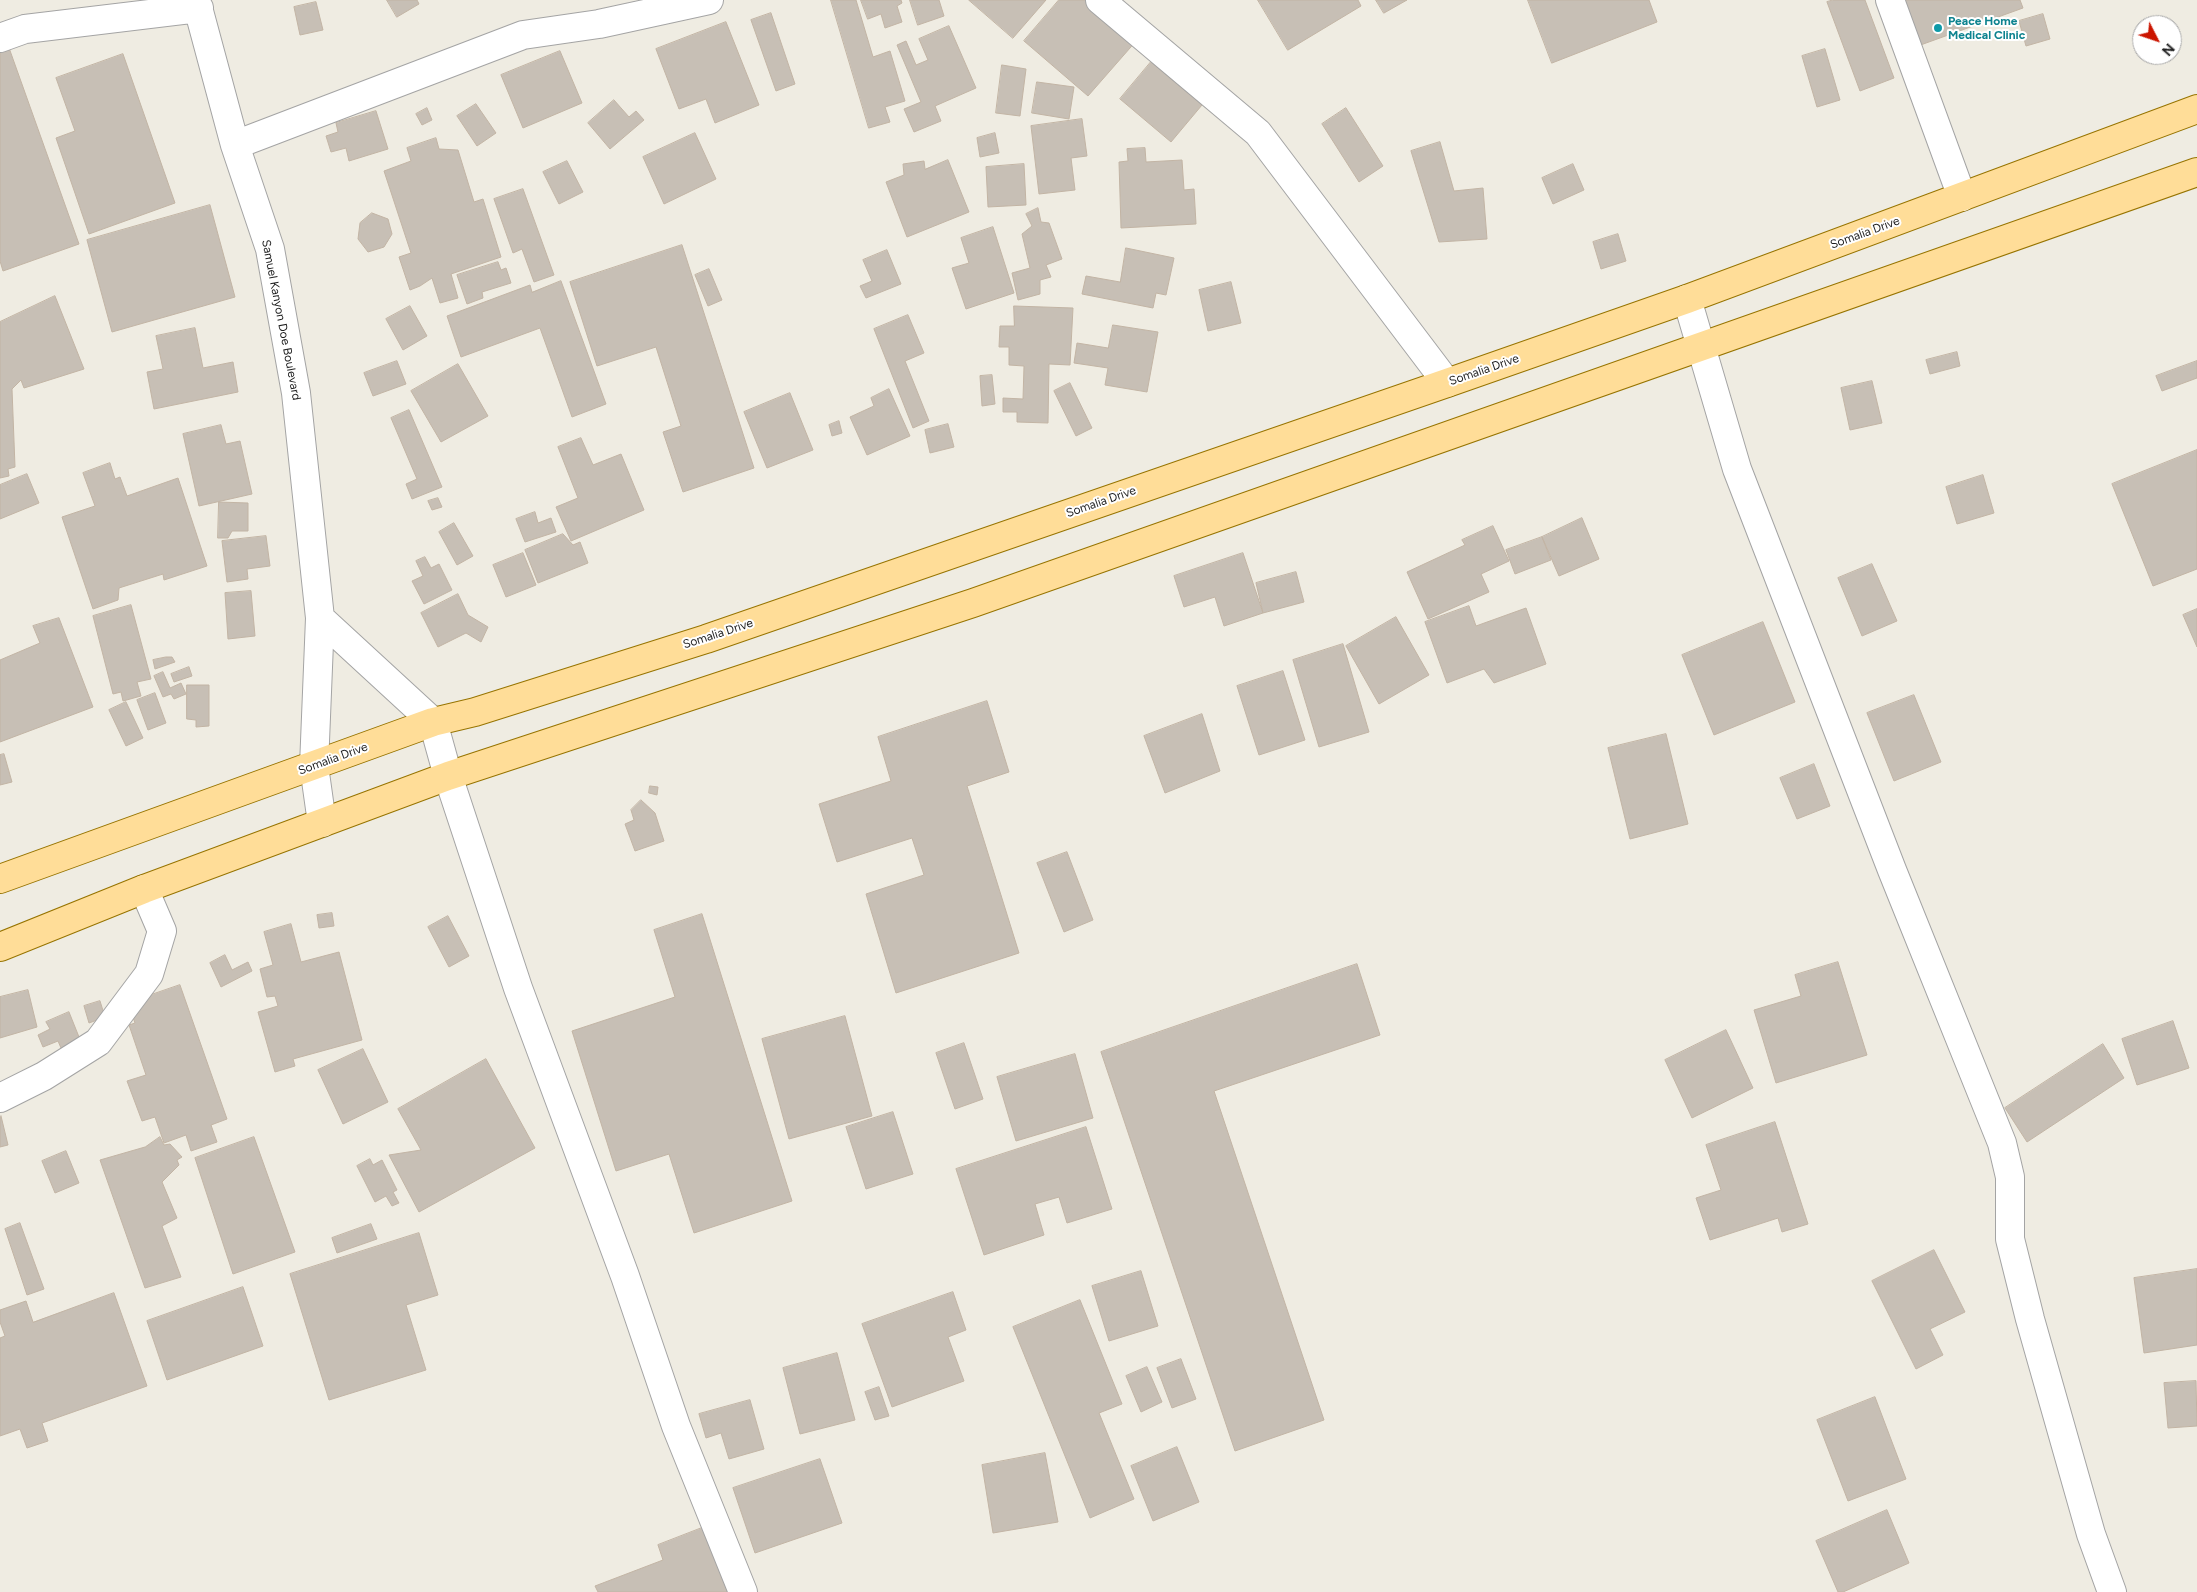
<!DOCTYPE html>
<html>
<head>
<meta charset="utf-8">
<style>
	body { margin:0 }
	#map { position:relative; width:2197px; height:1592px; overflow:hidden; background:#efece2; font-family:Figtree,sans-serif }
	canvas { display:block }
	.north { position:absolute; left:2132px; top:15px; width:50px; height:50px; box-sizing:border-box; background:#fff; border:1px solid #a5a5a5; border-radius:50%; rotate:131deg; font-size:14px; font-weight:700; line-height:20px; text-align:center; color:#1d1d1d }
	.north::after { content:''; display:block; margin:auto; width:18px; height:22px; background:#cb1500; clip-path:polygon(50% 0,100% 100%,50% 72%,0 100%) }
</style>
</head>
<body>
<div id="map">
<canvas width="2197" height="1592"></canvas>
<div class="north">N</div>
</div>
<script>
const context = document.querySelector('canvas').getContext('2d');
context.lineJoin = 'round';
function fillPath(path, color) { context.fillStyle = color; context.fill(path, 'evenodd'); }
function stroke(path, color, width, dash) { context.strokeStyle = color; context.lineWidth = width; context.lineCap = dash ? 'butt' : 'round'; context.setLineDash(dash || []); context.stroke(path); }
function write(font, color, halo, rows, align = 'center') {
  context.font = font + ' Figtree,sans-serif'; context.lineWidth = 4; context.setLineDash([]); context.textBaseline = 'middle'; context.strokeStyle = halo; context.fillStyle = color; for (const [text, x, y, turn = 0] of rows) {
    context.save(); context.translate(x, y); context.rotate((+turn || 0) * Math.PI / 180); context.textAlign = isNaN(turn) ? turn : align; if (halo) context.strokeText(text, 0, 0); context.fillText(text, 0, 0); context.restore();
  }
}
const building = new Path2D(`
	M 387,0 L 417,0 L 419,4 L 397,17 Z
	M 831,0 L 856,0 L 873,57 L 890,51 L 905,101 L 885,107 L 890,122 L 869,128 Z
	M 861,0 L 901,0 L 902,3 L 897,6 L 902,22 L 885,28 L 881,14 L 868,19 Z
	M 910,0 L 939,0 L 944,16 L 918,25 Z
	M 969,0 L 1046,0 L 1013,38 Z
	M 1059,0 L 1090,0 L 1137,40 L 1088,96 L 1024,41 Z
	M 1258,0 L 1358,0 L 1361,6 L 1288,50 Z
	M 1376,0 L 1407,0 L 1384,13 Z
	M 1528,0 L 1649,0 L 1657,22 L 1552,63 Z
	M 1833,0 L 1865,0 L 1894,78 L 1860,91 L 1827,2 Z
	M 1898,0 L 2020,0 L 2023,8 L 1915,47 Z
	M 316,2 L 323,30 L 300,35 L 294,7 Z
	M 771,13 L 795,84 L 776,91 L 751,20 Z
	M 2043,14 L 2050,39 L 2026,46 L 2019,21 Z
	M 726,22 L 759,105 L 715,123 L 706,99 L 679,109 L 656,49 Z
	M 949,26 L 976,88 L 935,106 L 941,121 L 914,132 L 904,109 L 921,102 L 897,45 L 906,41 L 916,65 L 928,60 L 919,39 Z
	M 8,45 L 79,244 L 3,271 L 0,261 L 0,48 Z
	M 1825,49 L 1840,100 L 1817,107 L 1802,56 Z
	M 560,51 L 582,103 L 523,128 L 501,75 Z
	M 123,54 L 175,203 L 89,234 L 56,138 L 75,131 L 56,78 Z
	M 1151,62 L 1202,105 L 1171,142 L 1120,99 Z
	M 1002,65 L 1026,69 L 1020,116 L 996,113 Z
	M 1037,82 L 1074,87 L 1069,119 L 1032,113 Z
	M 614,100 L 629,117 L 636,111 L 644,120 L 610,149 L 588,123 Z
	M 476,104 L 496,133 L 477,146 L 457,116 Z
	M 427,108 L 432,120 L 422,125 L 416,114 Z
	M 1346,108 L 1383,166 L 1359,182 L 1322,124 Z
	M 376,111 L 388,149 L 349,161 L 346,148 L 331,152 L 326,136 L 338,132 L 336,123 Z
	M 1082,119 L 1087,156 L 1071,158 L 1075,190 L 1039,194 L 1031,126 Z
	M 695,133 L 716,179 L 664,204 L 643,157 Z
	M 995,133 L 999,153 L 980,157 L 977,138 Z
	M 436,138 L 439,149 L 458,150 L 474,202 L 483,199 L 501,257 L 451,274 L 458,298 L 440,303 L 432,278 L 420,286 L 410,290 L 399,257 L 411,253 L 384,171 L 411,161 L 407,148 Z
	M 1440,142 L 1454,191 L 1483,188 L 1487,239 L 1439,242 L 1411,151 Z
	M 1145,148 L 1146,162 L 1182,160 L 1184,190 L 1194,189 L 1196,224 L 1121,228 L 1119,162 L 1128,161 L 1127,149 Z
	M 948,160 L 969,212 L 907,237 L 886,182 L 904,175 L 903,164 L 924,161 L 925,169 Z
	M 567,161 L 583,192 L 559,204 L 543,172 Z
	M 1024,164 L 1026,205 L 988,207 L 986,167 Z
	M 1573,164 L 1584,190 L 1553,204 L 1542,178 Z
	M 523,189 L 554,275 L 534,282 L 522,249 L 513,253 L 494,199 Z
	M 210,205 L 235,297 L 112,332 L 87,240 Z
	M 1038,208 L 1041,222 L 1049,223 L 1062,259 L 1046,265 L 1051,277 L 1040,280 L 1040,294 L 1018,300 L 1012,273 L 1030,268 L 1022,234 L 1032,226 L 1026,214 Z
	M 372,213 L 388,219 L 392,234 L 384,247 L 368,252 L 358,239 L 360,223 Z
	M 993,227 L 1014,293 L 966,309 L 952,268 L 969,263 L 961,238 Z
	M 1618,234 L 1626,261 L 1601,269 L 1593,242 Z
	M 682,245 L 754,468 L 683,492 L 663,432 L 681,426 L 656,347 L 597,366 L 570,282 Z
	M 1126,248 L 1174,258 L 1166,295 L 1156,293 L 1153,308 L 1082,294 L 1086,276 L 1120,282 Z
	M 887,250 L 901,284 L 866,298 L 860,286 L 872,281 L 863,260 Z
	M 498,262 L 501,270 L 506,268 L 511,283 L 482,292 L 483,298 L 467,304 L 457,275 Z
	M 709,269 L 722,300 L 708,306 L 695,275 Z
	M 561,281 L 606,404 L 572,417 L 540,328 L 461,357 L 447,316 L 530,285 L 532,292 Z
	M 1231,282 L 1241,323 L 1208,331 L 1199,290 Z
	M 55,296 L 84,369 L 24,388 L 21,380 L 12,389 L 15,467 L 8,469 L 9,476 L 0,478 L 0,322 Z
	M 410,306 L 427,336 L 403,350 L 386,319 Z
	M 1014,306 L 1073,308 L 1070,365 L 1049,364 L 1048,423 L 1017,422 L 1017,412 L 1003,412 L 1003,398 L 1023,399 L 1024,366 L 1009,365 L 1009,347 L 999,347 L 1000,326 L 1014,326 Z
	M 908,315 L 924,353 L 905,361 L 929,421 L 913,428 L 874,329 Z
	M 1113,325 L 1158,332 L 1147,392 L 1105,385 L 1108,368 L 1074,363 L 1077,343 L 1108,348 Z
	M 195,328 L 203,368 L 233,362 L 238,392 L 154,409 L 147,372 L 163,369 L 156,336 Z
	M 1957,352 L 1960,366 L 1930,374 L 1926,360 Z
	M 397,361 L 406,384 L 373,396 L 364,373 Z
	M 2197,361 L 2197,378 L 2162,391 L 2156,376 Z
	M 458,364 L 488,416 L 441,442 L 411,391 Z
	M 992,375 L 995,404 L 982,406 L 980,376 Z
	M 1872,381 L 1882,423 L 1850,430 L 1841,388 Z
	M 1070,383 L 1092,428 L 1076,436 L 1054,391 Z
	M 889,389 L 910,436 L 867,455 L 850,417 L 874,406 L 871,398 Z
	M 790,393 L 813,450 L 767,468 L 744,412 Z
	M 409,410 L 442,487 L 412,499 L 406,484 L 417,479 L 391,418 Z
	M 839,421 L 842,433 L 832,436 L 829,425 Z
	M 948,424 L 954,447 L 930,453 L 925,430 Z
	M 221,425 L 226,444 L 240,441 L 252,494 L 199,506 L 183,434 Z
	M 581,438 L 593,465 L 621,454 L 644,510 L 571,541 L 556,507 L 578,498 L 558,447 Z
	M 2197,450 L 2197,569 L 2153,586 L 2112,484 Z
	M 110,463 L 115,479 L 120,477 L 127,496 L 178,478 L 207,566 L 164,580 L 163,574 L 119,588 L 118,600 L 93,609 L 62,517 L 95,506 L 83,473 Z
	M 27,474 L 39,503 L 0,519 L 0,485 Z
	M 1983,475 L 1994,513 L 1957,524 L 1946,487 Z
	M 438,498 L 442,507 L 432,510 L 428,501 Z
	M 219,502 L 248,503 L 248,531 L 232,531 L 228,538 L 218,538 Z
	M 535,512 L 538,523 L 551,518 L 556,532 L 525,542 L 516,519 Z
	M 1582,518 L 1599,559 L 1559,576 L 1542,537 Z
	M 454,523 L 473,556 L 457,565 L 439,532 Z
	M 1493,526 L 1509,561 L 1481,574 L 1489,592 L 1428,619 L 1407,572 L 1465,545 L 1462,540 Z
	M 563,534 L 573,545 L 580,542 L 588,563 L 538,583 L 525,550 Z
	M 266,536 L 270,566 L 247,569 L 248,579 L 227,582 L 222,541 Z
	M 1542,537 L 1551,560 L 1515,574 L 1506,550 Z
	M 523,553 L 536,585 L 506,597 L 493,565 Z
	M 1243,553 L 1263,613 L 1224,626 L 1215,597 L 1184,607 L 1174,576 Z
	M 425,557 L 431,568 L 439,564 L 452,590 L 424,604 L 412,581 L 423,576 L 416,561 Z
	M 1872,564 L 1897,621 L 1862,636 L 1838,578 Z
	M 1296,572 L 1304,602 L 1263,613 L 1256,583 Z
	M 251,591 L 255,636 L 228,639 L 225,593 Z
	M 458,594 L 468,615 L 488,627 L 481,642 L 466,633 L 438,647 L 421,613 Z
	M 131,605 L 151,679 L 137,682 L 141,696 L 123,701 L 121,692 L 113,694 L 93,616 Z
	M 1469,606 L 1476,626 L 1526,608 L 1546,664 L 1494,683 L 1484,669 L 1447,683 L 1425,622 Z
	M 2197,609 L 2197,647 L 2183,615 Z
	M 1396,617 L 1429,675 L 1379,704 L 1346,646 Z
	M 59,618 L 93,707 L 0,742 L 0,660 L 40,643 L 33,626 Z
	M 1763,622 L 1795,702 L 1714,735 L 1682,655 Z
	M 1343,644 L 1369,732 L 1319,747 L 1293,660 Z
	M 166,657 L 172,657 L 175,662 L 155,669 L 153,660 Z
	M 189,667 L 192,676 L 174,682 L 171,674 Z
	M 1283,671 L 1305,740 L 1259,755 L 1237,686 Z
	M 163,672 L 170,688 L 181,683 L 186,694 L 174,699 L 171,694 L 163,697 L 154,676 Z
	M 187,685 L 209,685 L 209,726 L 196,727 L 196,720 L 187,719 Z
	M 155,693 L 166,723 L 148,730 L 137,700 Z
	M 1914,695 L 1941,762 L 1894,781 L 1867,713 Z
	M 987,701 L 1009,772 L 967,786 L 1019,953 L 896,993 L 866,894 L 924,875 L 912,838 L 837,862 L 819,804 L 891,781 L 878,737 Z
	M 126,702 L 143,738 L 126,746 L 109,710 Z
	M 1202,714 L 1220,771 L 1165,793 L 1144,736 Z
	M 1666,734 L 1688,824 L 1630,839 L 1608,748 Z
	M 4,754 L 12,782 L 0,785 L 0,755 Z
	M 1814,764 L 1830,806 L 1797,819 L 1780,778 Z
	M 650,786 L 658,787 L 657,795 L 649,793 Z
	M 641,800 L 655,813 L 664,841 L 635,851 L 625,824 L 634,820 L 631,810 Z
	M 1067,852 L 1093,920 L 1064,932 L 1037,863 Z
	M 332,913 L 334,926 L 319,928 L 317,915 Z
	M 702,914 L 792,1201 L 694,1233 L 669,1154 L 616,1171 L 572,1031 L 675,997 L 654,930 Z
	M 448,916 L 469,956 L 449,967 L 428,927 Z
	M 291,924 L 301,962 L 339,952 L 362,1040 L 293,1059 L 295,1066 L 275,1072 L 258,1012 L 278,1006 L 275,996 L 267,997 L 260,969 L 273,965 L 264,932 Z
	M 225,955 L 232,970 L 248,962 L 252,971 L 221,987 L 210,963 Z
	M 1838,962 L 1867,1055 L 1776,1083 L 1754,1010 L 1801,996 L 1795,975 Z
	M 1357,964 L 1380,1035 L 1214,1091 L 1324,1420 L 1235,1451 L 1101,1052 Z
	M 180,985 L 227,1119 L 211,1125 L 217,1142 L 191,1151 L 186,1135 L 164,1143 L 155,1117 L 142,1121 L 127,1081 L 146,1075 L 129,1025 L 135,1023 L 128,1003 Z
	M 28,990 L 37,1027 L 0,1038 L 0,997 Z
	M 100,1001 L 105,1017 L 89,1023 L 84,1006 Z
	M 69,1012 L 83,1047 L 64,1055 L 58,1041 L 43,1047 L 38,1035 L 50,1029 L 46,1022 Z
	M 845,1016 L 872,1116 L 789,1139 L 762,1039 Z
	M 2173,1021 L 2189,1068 L 2137,1085 L 2122,1039 Z
	M 1726,1030 L 1753,1088 L 1692,1118 L 1665,1060 Z
	M 964,1043 L 983,1099 L 955,1109 L 936,1053 Z
	M 2103,1044 L 2124,1078 L 2027,1142 L 2005,1108 Z
	M 363,1049 L 388,1102 L 343,1124 L 318,1070 Z
	M 1075,1054 L 1093,1118 L 1016,1141 L 997,1077 Z
	M 486,1059 L 535,1148 L 419,1212 L 389,1155 L 421,1150 L 398,1109 Z
	M 893,1112 L 913,1174 L 866,1189 L 846,1127 Z
	M 1,1116 L 8,1145 L 0,1147 L 0,1117 Z
	M 1775,1122 L 1808,1224 L 1782,1232 L 1778,1218 L 1710,1240 L 1696,1198 L 1721,1190 L 1706,1145 Z
	M 1086,1127 L 1112,1209 L 1067,1223 L 1059,1197 L 1035,1204 L 1044,1235 L 984,1255 L 956,1169 Z
	M 160,1137 L 164,1145 L 170,1144 L 182,1157 L 177,1160 L 179,1165 L 162,1182 L 177,1218 L 162,1226 L 181,1277 L 145,1288 L 100,1160 L 145,1147 Z
	M 254,1137 L 295,1252 L 233,1274 L 195,1158 Z
	M 66,1151 L 79,1183 L 55,1193 L 42,1161 Z
	M 370,1159 L 373,1165 L 382,1160 L 397,1190 L 393,1192 L 399,1203 L 392,1206 L 386,1196 L 375,1202 L 357,1166 Z
	M 20,1223 L 44,1289 L 27,1295 L 5,1229 Z
	M 371,1224 L 377,1239 L 337,1253 L 332,1238 Z
	M 419,1233 L 438,1295 L 406,1305 L 426,1370 L 329,1400 L 290,1274 Z
	M 1934,1250 L 1965,1312 L 1930,1329 L 1943,1355 L 1916,1369 L 1872,1281 Z
	M 2197,1269 L 2197,1345 L 2144,1353 L 2134,1278 Z
	M 1141,1271 L 1158,1326 L 1109,1341 L 1092,1286 Z
	M 243,1287 L 263,1346 L 167,1380 L 147,1321 Z
	M 953,1292 L 966,1330 L 948,1337 L 964,1381 L 892,1407 L 862,1324 Z
	M 114,1293 L 147,1386 L 42,1423 L 48,1441 L 27,1448 L 20,1429 L 0,1436 L 0,1338 L 5,1336 L 0,1322 L 0,1310 L 26,1301 L 33,1322 Z
	M 1080,1300 L 1122,1404 L 1099,1413 L 1134,1499 L 1090,1518 L 1013,1327 Z
	M 837,1353 L 855,1420 L 800,1434 L 783,1368 Z
	M 1181,1359 L 1196,1399 L 1172,1408 L 1157,1368 Z
	M 1147,1367 L 1162,1402 L 1141,1412 L 1126,1376 Z
	M 2196,1381 L 2197,1426 L 2168,1428 L 2164,1383 Z
	M 879,1387 L 889,1416 L 875,1420 L 865,1392 Z
	M 1875,1397 L 1906,1479 L 1848,1501 L 1817,1420 Z
	M 750,1400 L 764,1449 L 729,1459 L 721,1433 L 706,1438 L 699,1414 Z
	M 1177,1447 L 1199,1502 L 1153,1521 L 1131,1466 Z
	M 1045,1453 L 1058,1522 L 993,1533 L 982,1465 Z
	M 820,1459 L 842,1523 L 755,1553 L 733,1488 Z
	M 1887,1510 L 1909,1563 L 1843,1592 L 1838,1592 L 1816,1541 Z
	M 707,1526 L 732,1592 L 598,1592 L 595,1586 L 663,1560 L 658,1545 Z`);
fillPath(building, '#c7bfb5');
stroke(building, '#c2b4a4', 1);
const minor = new Path2D(`
	M 196,0 L 235,145 L 270,249 L 296,393 L 320,618 L 314,766 L 322,823
	M 1100,0 L 1258,133 L 1447,383
	M 1890,0 L 1962,197
	M 0,38 L 25,29 L 199,8
	M 235,145 L 523,35 L 599,24 L 709,0
	M 1687,299 L 1737,469 L 1892,870 L 2002,1143 L 2010,1177 L 2010,1239 L 2030,1319 L 2091,1534 L 2112,1592
	M 320,618 L 433,722 L 448,776 L 518,988 L 625,1276 L 676,1426 L 743,1592
	M 0,1098 L 44,1076 L 98,1042 L 149,974 L 162,931 L 144,889`);
const major = new Path2D(`
	M 0,879 L 433,722 L 475,712 L 706,639 L 1447,383 L 1687,299 L 2197,109
	M 0,947 L 144,889 L 448,776 L 973,603 L 2197,172`);
stroke(minor, '#a4a4a4', 30);
stroke(major, '#977400', 30);
stroke(minor, '#fff', 28);
stroke(major, '#ffdd98', 28);
for (const [x, y, r, color] of [
	[1938,28,5,"#0f9aa8"]
]) { const dot = new Path2D(); dot.arc(x, y, r, 0, 2 * Math.PI); context.fillStyle = color; context.fill(dot); stroke(dot, '#fff', 2); }
write('bold 12px', '#0d838f', '#fff', [
	["Peace Home",1948,21],
	["Medical Clinic",1948,35]
], 'left');
write('12px', '#1d1d1d', '#fff', [
	["Somalia Drive",1865,233,-20],
	["Samuel Kanyon Doe Boulevard",281,320,79],
	["Somalia Drive",1484,370,-19],
	["Somalia Drive",1101,502,-19],
	["Somalia Drive",718,634,-18],
	["Somalia Drive",333,759,-20]
]);
</script>
</body>
</html>
